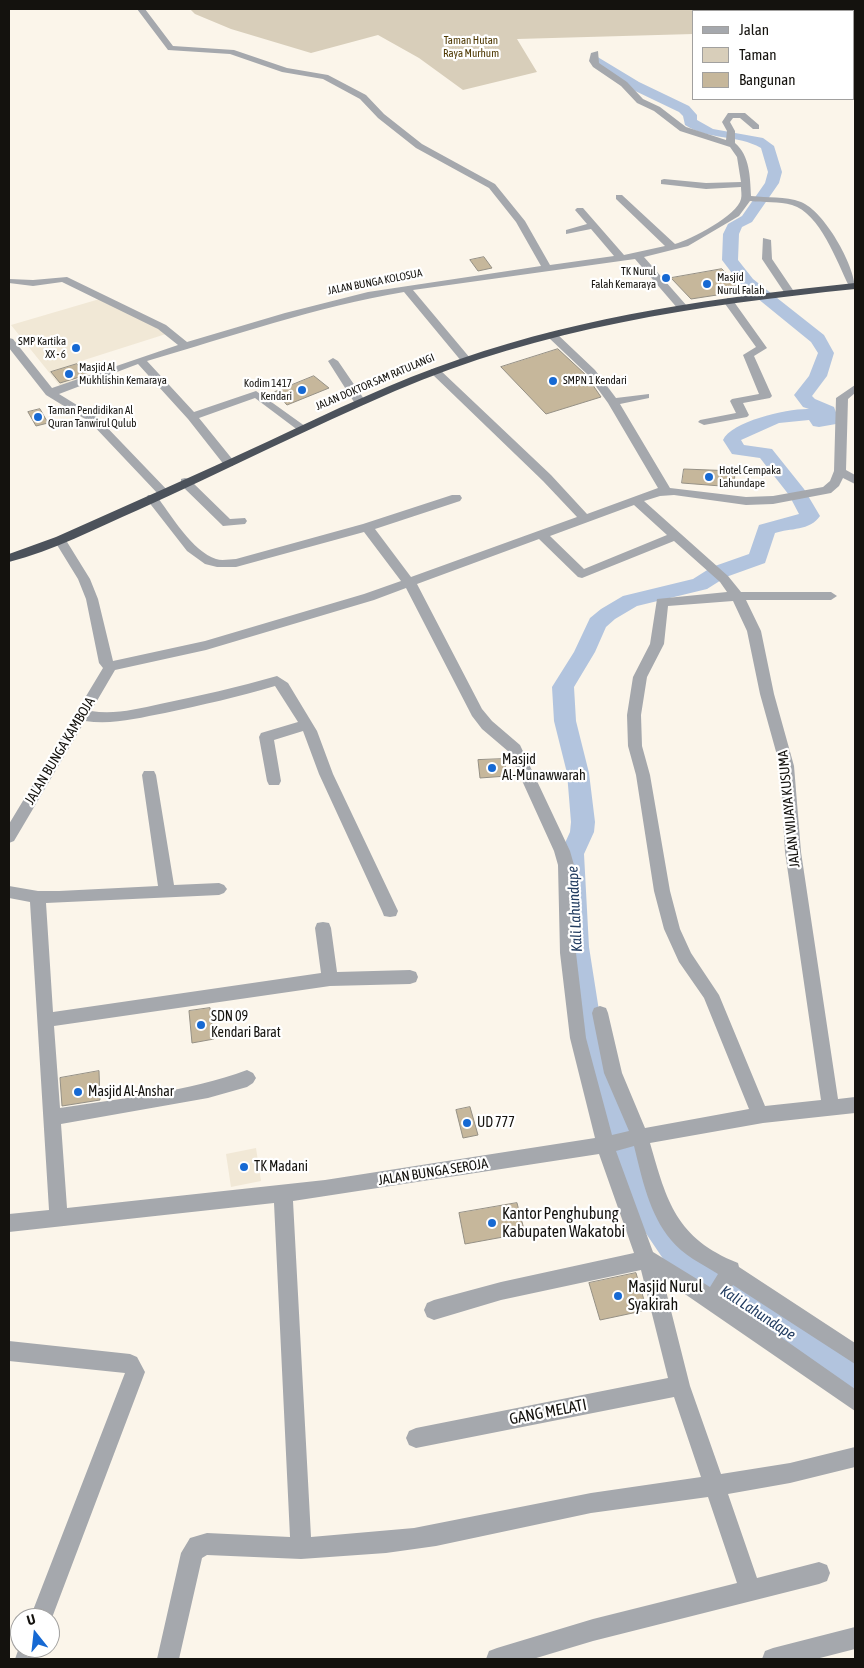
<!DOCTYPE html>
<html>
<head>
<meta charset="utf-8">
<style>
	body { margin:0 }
	#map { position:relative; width:864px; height:1668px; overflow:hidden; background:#fbf5ea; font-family:"Asap Condensed",sans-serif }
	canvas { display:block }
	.frame { position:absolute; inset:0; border:10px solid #14120e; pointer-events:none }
	.legend { position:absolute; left:692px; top:10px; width:162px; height:90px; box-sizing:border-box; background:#fff; border:1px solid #a1a09f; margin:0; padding:6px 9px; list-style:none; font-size:15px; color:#14120e }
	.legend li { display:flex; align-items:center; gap:10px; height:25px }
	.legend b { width:25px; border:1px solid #a1a09f }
	.north { position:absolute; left:10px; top:1608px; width:50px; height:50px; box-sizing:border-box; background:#fff; border:1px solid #a1a09f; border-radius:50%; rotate:344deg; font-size:14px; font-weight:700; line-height:20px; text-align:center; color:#14120e }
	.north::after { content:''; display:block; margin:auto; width:18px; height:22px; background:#1669d3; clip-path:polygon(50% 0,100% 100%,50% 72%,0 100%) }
</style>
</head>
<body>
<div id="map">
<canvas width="864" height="1668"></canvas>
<div class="frame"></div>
<ul class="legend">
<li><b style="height:6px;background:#a5a8ad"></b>Jalan</li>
<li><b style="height:14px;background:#d8ceba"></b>Taman</li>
<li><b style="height:14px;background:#c6b79b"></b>Bangunan</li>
</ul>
<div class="north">U</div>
</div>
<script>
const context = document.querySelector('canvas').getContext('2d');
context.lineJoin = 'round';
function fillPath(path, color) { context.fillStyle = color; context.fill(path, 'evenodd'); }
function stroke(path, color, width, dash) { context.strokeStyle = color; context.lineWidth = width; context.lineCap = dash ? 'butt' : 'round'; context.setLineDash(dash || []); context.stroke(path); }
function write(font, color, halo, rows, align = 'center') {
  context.font = font + ' "Asap Condensed",sans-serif'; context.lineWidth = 4.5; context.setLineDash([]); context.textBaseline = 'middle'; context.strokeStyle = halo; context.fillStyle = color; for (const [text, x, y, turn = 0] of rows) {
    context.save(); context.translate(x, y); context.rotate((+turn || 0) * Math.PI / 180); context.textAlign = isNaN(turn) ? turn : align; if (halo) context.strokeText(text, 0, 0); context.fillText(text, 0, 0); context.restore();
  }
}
fillPath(new Path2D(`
	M 103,298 L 151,323 L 166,334 L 78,362 L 89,376 L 60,386 L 11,325 Z
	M 256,1148 L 261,1181 L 231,1187 L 226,1154 Z`), '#f1e8d6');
fillPath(new Path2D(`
	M 190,9 L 855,9 L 855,45 L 853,44 L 853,11 L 693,11 L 693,34 L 517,39 L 537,72 L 463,90 L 419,58 L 378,35 L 311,53 L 231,29 L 195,14 Z`), '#d8ceba');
fillPath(new Path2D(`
	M 596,56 L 639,82 L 689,106 L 697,115 L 697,120 L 713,129 L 763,138 L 774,146 L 782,172 L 779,183 L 752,222 L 742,227 L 739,234 L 738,260 L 753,279 L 824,335 L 834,353 L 827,376 L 812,396 L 815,399 L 834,407 L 839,420 L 836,424 L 819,427 L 813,426 L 809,420 L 779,423 L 741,440 L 744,445 L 772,449 L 804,489 L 820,516 C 810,531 790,528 775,533 L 765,563 L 726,577 L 707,589 L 637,606 L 615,619 L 606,627 L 595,652 L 574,687 L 576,721 L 589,773 L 595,822 L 594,832 L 584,854 L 589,947 L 605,1049 L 619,1098 L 643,1163 L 665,1212 L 690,1246 L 719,1271 L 855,1358 L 855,1392 L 844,1387 L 697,1291 L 668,1266 L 645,1232 L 615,1164 L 591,1098 L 579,1049 L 563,947 L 560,854 L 570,832 L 571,822 L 567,773 L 554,721 L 552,687 L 574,652 L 590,618 L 601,609 L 623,596 L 693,579 L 712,567 L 749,554 L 759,525 L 799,514 L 789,495 L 760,458 L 732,454 L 723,440 C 731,421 790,408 809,409 L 803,407 L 794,395 L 809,376 L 818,353 L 811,342 L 741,285 L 722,260 L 723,234 L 728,224 L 742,216 L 765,183 L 768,172 L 761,148 C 737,134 710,141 685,125 L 683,116 L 679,112 L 629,88 L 591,63 L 590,60 Z`), '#b2c4de');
const building = new Path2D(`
	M 484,257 L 492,268 L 478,271 L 470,260 Z
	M 722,269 L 743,291 L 691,299 L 671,278 Z
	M 558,349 L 586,375 L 601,397 L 546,414 L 501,367 Z
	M 77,364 L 86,375 L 60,383 L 51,372 Z
	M 314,376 L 329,388 L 287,405 L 275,392 Z
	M 40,409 L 48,423 L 36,426 L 28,412 Z
	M 684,469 L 735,471 L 734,487 L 682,483 Z
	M 504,759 L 507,776 L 480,778 L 478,760 Z
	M 210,1008 L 214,1039 L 192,1043 L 189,1011 Z
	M 99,1071 L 100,1100 L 62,1106 L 60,1078 Z
	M 470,1107 L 478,1135 L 463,1138 L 456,1110 Z
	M 517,1203 L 525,1233 L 465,1244 L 459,1213 Z
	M 636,1273 L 647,1310 L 600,1320 L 589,1283 Z`);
fillPath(building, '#c6b79b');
stroke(building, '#959085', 1);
fillPath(new Path2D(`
	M 137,9 L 145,9 L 173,46 L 234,50 L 287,68 L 328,75 L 366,95 L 384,114 L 422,144 L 495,184 L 525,221 L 550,265 L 614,256 L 591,229 L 566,234 L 566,230 L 587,224 L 575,210 L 577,208 L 583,208 L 624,255 L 665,246 L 616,199 L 616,195 L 622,195 L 675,244 C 690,240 738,215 741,199 C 742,195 741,191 741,187 L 706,189 L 661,184 L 661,180 L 664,179 L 706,183 L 741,182 L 737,157 L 730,147 L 680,131 L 654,111 L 637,103 L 621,86 L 593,67 L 589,61 L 591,53 L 598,51 L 599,63 L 627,82 L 643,99 L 660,107 L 686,127 L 726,140 L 727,131 L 722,122 L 728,113 L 745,113 L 759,125 L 759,129 L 753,129 L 740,118 L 733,118 L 730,122 L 735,131 L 735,143 C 750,156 750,177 751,196 C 767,198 785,196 801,202 C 824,211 855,265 855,289 L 849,286 C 837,262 820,213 792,205 C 779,201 764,203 750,201 L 739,216 L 688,246 L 644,257 L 687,306 L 687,310 L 679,310 L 635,259 L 413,290 L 470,358 L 470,362 L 462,362 L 404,292 C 316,307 232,336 147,361 L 194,412 L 256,391 L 309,429 L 303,432 L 299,431 L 255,398 L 199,418 L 233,460 L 233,466 L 225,466 L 188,419 L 138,364 L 59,394 L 98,418 L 170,493 L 164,497 L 160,496 L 90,422 L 46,395 L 9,348 L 9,338 L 13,339 L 52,388 L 178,345 L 158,329 L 62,282 L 33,286 L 9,283 L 9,279 L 33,280 L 67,277 L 166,325 L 187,342 L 285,313 L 368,292 L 541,266 L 516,222 L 489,188 L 416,148 L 378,118 L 360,99 L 323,79 L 282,72 L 230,54 L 168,50 Z
	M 763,238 L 771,240 L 772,259 L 795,293 L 794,295 L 786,295 L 762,259 Z
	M 728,298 L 732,299 L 767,348 L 754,356 L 772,396 L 770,398 L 743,403 L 749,415 L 747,417 L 704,425 L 698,422 L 700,420 L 736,413 L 730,401 L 732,399 L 759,394 L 743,355 L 756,347 L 723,301 Z
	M 552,332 L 556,333 L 595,370 L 616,398 L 649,394 L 649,398 L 620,404 L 670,488 L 746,497 L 773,496 L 823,487 L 830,481 L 834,471 L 836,398 L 855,385 L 855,393 L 848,399 L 846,470 L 855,475 L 855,484 L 843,478 L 839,486 L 831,493 L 773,504 L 746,505 L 674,495 L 660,496 L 644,501 L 728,576 L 741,592 L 831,592 L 837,596 L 831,600 L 746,600 L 761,631 L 774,694 L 794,766 L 801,852 L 838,1099 L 855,1097 L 855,1113 L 763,1123 L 650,1143 C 667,1202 676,1238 738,1263 L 739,1267 L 855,1343 L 855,1364 L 733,1285 L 725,1298 L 855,1389 L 855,1411 L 663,1279 L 690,1386 L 721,1474 L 790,1463 L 855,1447 L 855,1467 L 790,1483 L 728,1494 L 757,1578 L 819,1562 L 827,1565 L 830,1573 L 827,1581 L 819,1584 L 593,1641 L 533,1659 L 486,1659 L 489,1651 L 497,1648 L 593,1619 L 737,1583 L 708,1497 L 591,1513 L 436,1546 L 386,1553 L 301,1559 L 207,1555 L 202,1558 L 179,1659 L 157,1659 L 181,1553 L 190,1538 L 207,1533 L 290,1537 L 274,1203 L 9,1232 L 9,1214 L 49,1210 L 30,902 L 9,898 L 9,886 L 38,891 L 59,891 L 158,886 L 142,775 L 144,771 L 154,771 L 156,775 L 174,885 L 219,883 L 224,885 L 227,889 L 224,893 L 219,895 L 46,903 L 53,1012 L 321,973 L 315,928 L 317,923 L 323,922 L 329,923 L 331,928 L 337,972 L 410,970 L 416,972 L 418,977 L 416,982 L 410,984 L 330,986 L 54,1026 L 60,1108 C 122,1098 188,1092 247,1070 L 253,1073 L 256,1078 L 253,1083 L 247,1087 L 208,1098 L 61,1124 L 67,1208 L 325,1180 L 595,1138 L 570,1038 L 560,953 L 558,865 L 554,851 L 509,752 L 482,729 L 472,716 L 406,588 L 374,600 L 206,650 L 115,670 L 91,711 C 114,715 137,709 160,704 C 199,696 238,687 277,676 L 288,683 L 317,731 L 333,774 L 398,911 L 396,916 L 390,917 L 384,916 L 382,911 L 319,774 L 303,731 L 274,740 L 281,781 L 279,785 L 269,785 L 267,781 L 259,737 L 261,733 L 298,722 L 275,686 C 238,697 202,705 165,713 C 138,718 113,725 85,721 L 14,841 L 9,843 L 9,824 L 103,668 L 99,663 L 86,599 L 78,579 L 54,540 L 56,537 L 64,537 L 90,579 L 98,599 L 113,661 L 205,641 L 364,594 L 401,581 L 364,532 L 236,567 L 217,567 L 205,564 L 187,551 L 148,501 L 146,498 L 148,495 L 156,495 C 170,514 193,552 216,559 C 222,561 230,559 236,559 L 363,524 L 452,495 L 460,495 L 462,498 L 460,501 L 375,529 L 411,577 L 577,517 L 543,481 L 431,373 L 431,369 L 439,369 L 551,475 L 587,514 L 658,488 L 608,403 L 587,374 L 548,337 L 548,333 ZM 634,505 L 667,535 L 584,569 L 550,536 ZM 539,539 L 578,577 L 582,578 L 674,541 L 720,582 L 727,592 L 657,599 L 650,644 L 633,677 L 627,715 L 628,746 L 636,775 L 654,891 L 664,929 L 679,962 L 704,998 L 749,1109 L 645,1128 L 622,1073 L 608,1013 L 606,1008 L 600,1006 L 594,1008 L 592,1013 L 604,1073 L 629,1131 L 612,1135 L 586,1038 L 576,953 L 574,865 L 570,851 L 520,745 L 492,721 L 482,709 L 417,584 ZM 733,601 L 747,631 L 760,694 L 780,766 L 785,852 L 821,1100 L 765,1106 L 719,995 L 691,953 L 680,929 L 670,891 L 650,775 L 642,746 L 641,715 L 647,677 L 664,644 L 668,606 ZM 634,1146 C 642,1178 649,1214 671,1240 C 683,1255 702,1264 718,1274 L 710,1287 L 653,1252 L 616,1151 ZM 599,1154 L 634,1253 L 501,1282 L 434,1300 L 427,1303 L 424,1310 L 427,1317 L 434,1320 L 501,1300 L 641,1270 L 668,1378 L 416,1428 L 409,1431 L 406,1438 L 409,1445 L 416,1448 L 674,1397 L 701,1477 L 591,1493 L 414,1528 L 311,1537 L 293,1201 Z
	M 333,358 L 338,361 L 366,402 L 364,404 L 360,405 L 354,402 L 328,361 Z
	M 185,478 L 189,479 L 230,519 L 245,518 L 247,521 L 245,524 L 223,526 L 181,485 L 181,479 Z
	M 9,1341 L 130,1354 L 137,1357 L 145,1372 L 50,1623 L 50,1618 L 30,1618 L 125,1373 L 9,1361 Z
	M 855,1627 L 855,1649 L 816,1659 L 762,1659 L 765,1651 L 773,1648 Z
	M 20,1645 L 20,1648 L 41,1648 L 37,1659 L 15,1659 Z`), '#a5a8ad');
fillPath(new Path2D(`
	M 855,283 L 855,289 C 699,305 541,328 395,391 C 309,428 224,471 138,510 C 96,528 53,551 9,562 L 9,554 L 56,537 C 127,505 198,474 269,441 C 331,412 394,381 460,359 C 587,315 721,297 855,283 Z`), '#4c525b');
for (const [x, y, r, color] of [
	[666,278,5,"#1669d3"],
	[707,284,5,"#1669d3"],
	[76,348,5,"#1669d3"],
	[69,374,5,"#1669d3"],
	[553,381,5,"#1669d3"],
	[302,390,5,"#1669d3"],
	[38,417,5,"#1669d3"],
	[709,477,5,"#1669d3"],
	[492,768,5,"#1669d3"],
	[201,1025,5,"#1669d3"],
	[78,1092,5,"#1669d3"],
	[467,1123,5,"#1669d3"],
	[244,1167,5,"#1669d3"],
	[492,1223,5,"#1669d3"],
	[618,1296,5,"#1669d3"]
]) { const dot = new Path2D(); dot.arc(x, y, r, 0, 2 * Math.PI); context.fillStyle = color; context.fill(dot); stroke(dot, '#fff', 2); }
write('11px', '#4e3802', '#fff', [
	["Taman Hutan",471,41],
	["Raya Murhum",471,54]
]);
write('11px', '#14120e', '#fff', [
	["TK Nurul",656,272,"right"],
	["Falah Kemaraya",656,285,"right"],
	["Masjid",717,278],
	["Nurul Falah",717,291],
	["SMP Kartika",66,342,"right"],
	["XX - 6",66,355,"right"],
	["Masjid Al",79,368],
	["Mukhlishin Kemaraya",79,381],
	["SMPN 1 Kendari",563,381],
	["Kodim 1417",292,384,"right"],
	["Kendari",292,397,"right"],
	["Taman Pendidikan Al",48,411],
	["Quran Tanwirul Qulub",48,424],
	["Hotel Cempaka",719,471],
	["Lahundape",719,484]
], 'left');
write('11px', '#14120e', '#fff', [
	["JALAN BUNGA KOLOSUA",375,282,-11],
	["JALAN DOKTOR SAM RATULANGI",375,382,-23]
]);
write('14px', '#14120e', '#fff', [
	["JALAN BUNGA KAMBOJA",60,751,-59],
	["JALAN WIJAYA KUSUMA",789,809,-96],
	["JALAN BUNGA SEROJA",433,1172,-9]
]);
write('14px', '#14120e', '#fff', [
	["Masjid",502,760],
	["Al-Munawwarah",502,776],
	["SDN 09",211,1017],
	["Kendari Barat",211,1033],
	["Masjid Al-Anshar",88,1092],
	["UD 777",477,1123],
	["TK Madani",254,1167]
], 'left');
write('italic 15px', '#233d61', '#fff', [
	["Kali Lahundape",575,909,-93],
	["Kali Lahundape",758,1313,33]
]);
write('16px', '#14120e', '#fff', [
	["Kantor Penghubung",502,1214],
	["Kabupaten Wakatobi",502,1232],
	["Masjid Nurul",628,1287],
	["Syakirah",628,1305]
], 'left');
write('16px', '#14120e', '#fff', [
	["GANG MELATI",548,1412,-11]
]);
</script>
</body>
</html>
